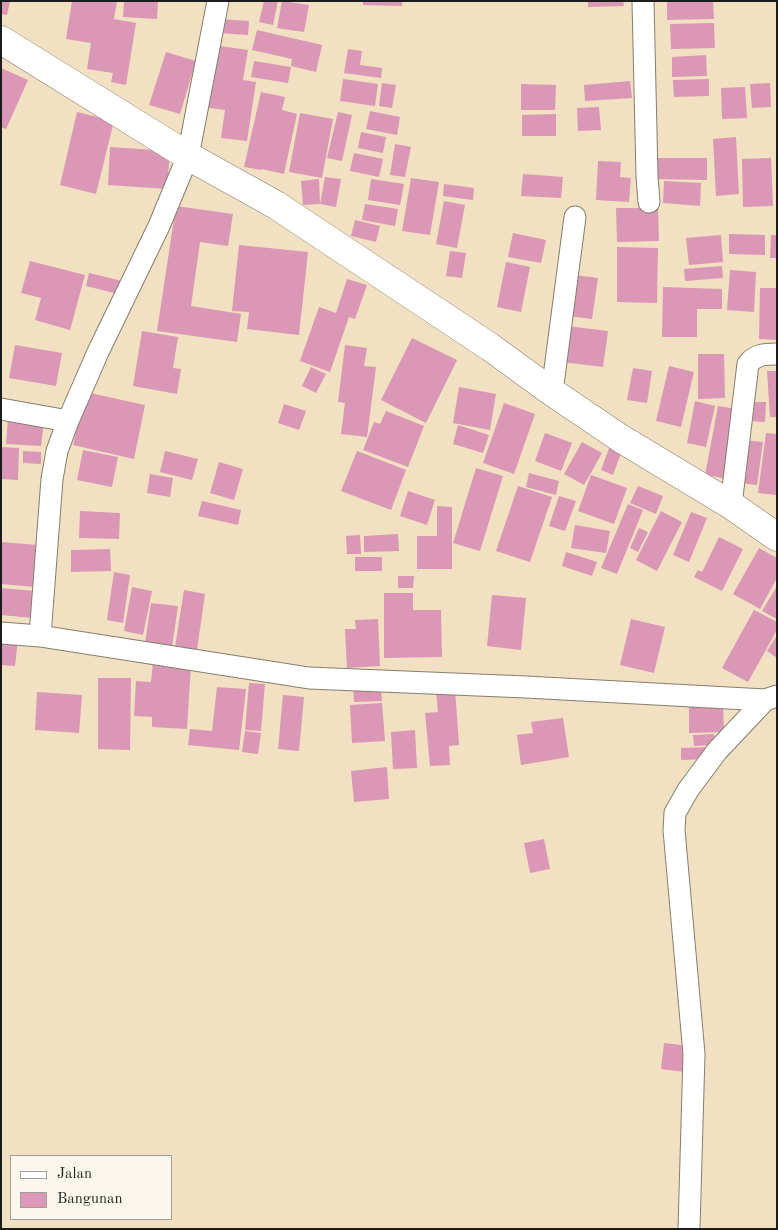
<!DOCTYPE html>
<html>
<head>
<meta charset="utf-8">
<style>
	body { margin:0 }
	#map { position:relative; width:778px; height:1230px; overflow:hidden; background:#f1e0c1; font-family:"Old Standard TT",serif }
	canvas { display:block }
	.frame { position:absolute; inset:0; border:2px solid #1c1c1c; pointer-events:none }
	.legend { position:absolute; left:10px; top:1155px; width:162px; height:65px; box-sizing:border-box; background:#fbf7ec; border:1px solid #a29f99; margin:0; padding:6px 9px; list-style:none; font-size:15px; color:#1c1c1c }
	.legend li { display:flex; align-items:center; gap:10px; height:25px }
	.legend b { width:25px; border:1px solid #a29f99 }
</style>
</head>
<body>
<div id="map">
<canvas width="778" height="1230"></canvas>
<div class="frame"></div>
<ul class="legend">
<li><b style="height:6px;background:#fff"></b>Jalan</li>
<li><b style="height:14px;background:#db97b6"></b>Bangunan</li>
</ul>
</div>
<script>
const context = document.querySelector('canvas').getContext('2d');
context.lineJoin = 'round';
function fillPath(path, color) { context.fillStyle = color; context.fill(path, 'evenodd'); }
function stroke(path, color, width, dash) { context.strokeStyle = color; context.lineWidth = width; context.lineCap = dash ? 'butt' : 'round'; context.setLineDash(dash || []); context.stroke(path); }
fillPath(new Path2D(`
	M 1,1 L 10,1 L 7,15 L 1,14 Z
	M 72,1 L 117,1 L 114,19 L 136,23 L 126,85 L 111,82 L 113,73 L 87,69 L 91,43 L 66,39 Z
	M 124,1 L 158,1 L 157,19 L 123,17 Z
	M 264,1 L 278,1 L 273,25 L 259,22 Z
	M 282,1 L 309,5 L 304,32 L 277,28 Z
	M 363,1 L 402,1 L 402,6 L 363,5 Z
	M 588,1 L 623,1 L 624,6 L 588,7 Z
	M 713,1 L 714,19 L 667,20 L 667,2 Z
	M 218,19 L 249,21 L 248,35 L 218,33 Z
	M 714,23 L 715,48 L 671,49 L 670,24 Z
	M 257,30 L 322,45 L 316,72 L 291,66 L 292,59 L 252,50 Z
	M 213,45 L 248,50 L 243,80 L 256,82 L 247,141 L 221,138 L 225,110 L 203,107 Z
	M 348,49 L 362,51 L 360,65 L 382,68 L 381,78 L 344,73 Z
	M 166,52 L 196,61 L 180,114 L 149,105 Z
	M 706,55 L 707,76 L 672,77 L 672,57 Z
	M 254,61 L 291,67 L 288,83 L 251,77 Z
	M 1,68 L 28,80 L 6,129 L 1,127 Z
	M 343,79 L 378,84 L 375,106 L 340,101 Z
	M 709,79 L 709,96 L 674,97 L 673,80 Z
	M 630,81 L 632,98 L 585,101 L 584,85 Z
	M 382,83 L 396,85 L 392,108 L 379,106 Z
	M 770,83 L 771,107 L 752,108 L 750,84 Z
	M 521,84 L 556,85 L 555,110 L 521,110 Z
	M 745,87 L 747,118 L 722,119 L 721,88 Z
	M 261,92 L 285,97 L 282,110 L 297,114 L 284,174 L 262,169 L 261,170 L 244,167 Z
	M 599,107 L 601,130 L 578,131 L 577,108 Z
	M 370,111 L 400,117 L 397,135 L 366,129 Z
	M 77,112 L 114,121 L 96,194 L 60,185 Z
	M 338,112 L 352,115 L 342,161 L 327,158 Z
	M 300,113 L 333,119 L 322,178 L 289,172 Z
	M 556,114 L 556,136 L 522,136 L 522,115 Z
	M 361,132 L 386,137 L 383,153 L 358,148 Z
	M 736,137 L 739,194 L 716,196 L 713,139 Z
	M 395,144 L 411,147 L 405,177 L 390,175 Z
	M 110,147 L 170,151 L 167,189 L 108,185 Z
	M 354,153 L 383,159 L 379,177 L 350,171 Z
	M 653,158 L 707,158 L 707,180 L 653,179 Z
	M 771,158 L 773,206 L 743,207 L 742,159 Z
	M 598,161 L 621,162 L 620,177 L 631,178 L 629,202 L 596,200 Z
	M 523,174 L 563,177 L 561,198 L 521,196 Z
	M 325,177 L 341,179 L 336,207 L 320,204 Z
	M 411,178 L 439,182 L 430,235 L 402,231 Z
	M 319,179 L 320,204 L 303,205 L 301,181 Z
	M 371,179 L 404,184 L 400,205 L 368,200 Z
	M 664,181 L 701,183 L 700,206 L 663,203 Z
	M 444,184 L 474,188 L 473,200 L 443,196 Z
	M 444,201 L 465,205 L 457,248 L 436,244 Z
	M 365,204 L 398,209 L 395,226 L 362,220 Z
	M 176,206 L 233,214 L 228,246 L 200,242 L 191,306 L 241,314 L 237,342 L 157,331 Z
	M 616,208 L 658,208 L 659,241 L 617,242 Z
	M 355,220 L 380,226 L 376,242 L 351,236 Z
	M 513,233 L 546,240 L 541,263 L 508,257 Z
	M 729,234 L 765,235 L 765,255 L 729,254 Z
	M 721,235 L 723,262 L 689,265 L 686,238 Z
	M 771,235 L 777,235 L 777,258 L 770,258 Z
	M 239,245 L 308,252 L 299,335 L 247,329 L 249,312 L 232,311 Z
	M 617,247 L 658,248 L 657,303 L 617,302 Z
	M 450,251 L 466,253 L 462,278 L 446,276 Z
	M 30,261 L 85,275 L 70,330 L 35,320 L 41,298 L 21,293 Z
	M 506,262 L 530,267 L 521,312 L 497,307 Z
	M 722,266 L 723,278 L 685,281 L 684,269 Z
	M 730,270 L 756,272 L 754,312 L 727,310 Z
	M 89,273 L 122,281 L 118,294 L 86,286 Z
	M 574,275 L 598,278 L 592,319 L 569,316 Z
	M 347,279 L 367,285 L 355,319 L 349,317 L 330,372 L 300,361 L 319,307 L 336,313 Z
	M 663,287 L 722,289 L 722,309 L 697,309 L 697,337 L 662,337 Z
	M 760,288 L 777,288 L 777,340 L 759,339 Z
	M 567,326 L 608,331 L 603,367 L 562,362 Z
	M 142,331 L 178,337 L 173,368 L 181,369 L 177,394 L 133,386 Z
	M 412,338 L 457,360 L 426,423 L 381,400 Z
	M 15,345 L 62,353 L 56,386 L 9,378 Z
	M 345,345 L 367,348 L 364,366 L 376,367 L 367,437 L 341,434 L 345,403 L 338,402 Z
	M 698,354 L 724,354 L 725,398 L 698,399 Z
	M 669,366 L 694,372 L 681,427 L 656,421 Z
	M 311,367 L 326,374 L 316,393 L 302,386 Z
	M 633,368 L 652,371 L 647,403 L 627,400 Z
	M 767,371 L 777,371 L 777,417 L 770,417 Z
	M 459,387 L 496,394 L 490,430 L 453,423 Z
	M 85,392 L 145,405 L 134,459 L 73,445 Z
	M 695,401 L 715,406 L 706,447 L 687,443 Z
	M 748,402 L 766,402 L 765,422 L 747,421 Z
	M 504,403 L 535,414 L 514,474 L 483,463 Z
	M 284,404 L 306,411 L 299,430 L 278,423 Z
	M 718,406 L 736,409 L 723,478 L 705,475 Z
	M 386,411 L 424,426 L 408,467 L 363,450 L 374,422 L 380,424 Z
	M 8,418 L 44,421 L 41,446 L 6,444 Z
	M 458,425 L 489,435 L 483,453 L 453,444 Z
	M 545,433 L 572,443 L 561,471 L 535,461 Z
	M 766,433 L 777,434 L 777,495 L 758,493 Z
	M 744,440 L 763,442 L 757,485 L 738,483 Z
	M 582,442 L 602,453 L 584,485 L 564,474 Z
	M 611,443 L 623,448 L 613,475 L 601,470 Z
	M 1,447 L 19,448 L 18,480 L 1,479 Z
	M 83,450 L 118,457 L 112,487 L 77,480 Z
	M 23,451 L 41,452 L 41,464 L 23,463 Z
	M 165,451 L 198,459 L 192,480 L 160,472 Z
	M 357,451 L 406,470 L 391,510 L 341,491 Z
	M 219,462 L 243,469 L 234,500 L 210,493 Z
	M 476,468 L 503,476 L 480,551 L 453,543 Z
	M 529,473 L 559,481 L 556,495 L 526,487 Z
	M 150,474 L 173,478 L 170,497 L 147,493 Z
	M 591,475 L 627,488 L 614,524 L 578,511 Z
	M 518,486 L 552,497 L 530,562 L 496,551 Z
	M 638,486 L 663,496 L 656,514 L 630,503 Z
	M 408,491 L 435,500 L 427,525 L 400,516 Z
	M 559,496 L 576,501 L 565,531 L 549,526 Z
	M 202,501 L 241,510 L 238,525 L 198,516 Z
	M 628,504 L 643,510 L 617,574 L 601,568 Z
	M 437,506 L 452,507 L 452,569 L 417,569 L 417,536 L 437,536 Z
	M 80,511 L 120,513 L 119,539 L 79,538 Z
	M 661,511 L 682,522 L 657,571 L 636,560 Z
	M 691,512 L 707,518 L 689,562 L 673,555 Z
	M 575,525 L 610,531 L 606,553 L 571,548 Z
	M 639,528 L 648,532 L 638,552 L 630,548 Z
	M 398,534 L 399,551 L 364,552 L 364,536 Z
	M 360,535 L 361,554 L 347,554 L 346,536 Z
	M 719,537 L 743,549 L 722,591 L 694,577 L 698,570 L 702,572 Z
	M 1,542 L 38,545 L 35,587 L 1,584 Z
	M 759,548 L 777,558 L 777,578 L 760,609 L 733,594 Z
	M 110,549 L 111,571 L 71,572 L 71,550 Z
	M 566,552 L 597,562 L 592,576 L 562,566 Z
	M 355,557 L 382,557 L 382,571 L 355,571 Z
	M 114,572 L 130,575 L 123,623 L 107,620 Z
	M 398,576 L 414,576 L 413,588 L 398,588 Z
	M 777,586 L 777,619 L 762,611 Z
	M 132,587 L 152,591 L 143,635 L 124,631 Z
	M 1,588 L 35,591 L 33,618 L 1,615 Z
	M 184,590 L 205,594 L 197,650 L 175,647 Z
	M 384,593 L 413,593 L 413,610 L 441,610 L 442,657 L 384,658 Z
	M 492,595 L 526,598 L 521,650 L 487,646 Z
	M 151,603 L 178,606 L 172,647 L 145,643 Z
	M 754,610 L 777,622 L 777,630 L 748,682 L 722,668 Z
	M 378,619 L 380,666 L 347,668 L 345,629 L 356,629 L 355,620 Z
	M 631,619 L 665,627 L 654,673 L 620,665 Z
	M 777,635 L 777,658 L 767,651 Z
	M 1,637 L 18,639 L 15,666 L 1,665 Z
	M 153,661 L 191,664 L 187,729 L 152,727 L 152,717 L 134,716 L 136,681 L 151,682 Z
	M 98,678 L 131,678 L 130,750 L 98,749 Z
	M 380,681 L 382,701 L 354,702 L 353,683 Z
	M 249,683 L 265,684 L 261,731 L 245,730 Z
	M 217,687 L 246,689 L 239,750 L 188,745 L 190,729 L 212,731 Z
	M 455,689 L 459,745 L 449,746 L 450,765 L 430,766 L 425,713 L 438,712 L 436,691 Z
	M 37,692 L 82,695 L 79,733 L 35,730 Z
	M 283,695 L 304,697 L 299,751 L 278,749 Z
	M 723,702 L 724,732 L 689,733 L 689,704 Z
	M 382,703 L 385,741 L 352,743 L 350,705 Z
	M 563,718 L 569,757 L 521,765 L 517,735 L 533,733 L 531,722 Z
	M 415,730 L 417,768 L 393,769 L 391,732 Z
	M 245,731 L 261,733 L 258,754 L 242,752 Z
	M 714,734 L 715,745 L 694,746 L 693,735 Z
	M 709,747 L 710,759 L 681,760 L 681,748 Z
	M 387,767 L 389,799 L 354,802 L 351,771 Z
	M 544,839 L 550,869 L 530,873 L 524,843 Z
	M 664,1043 L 689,1046 L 685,1072 L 661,1069 Z`), '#db97b6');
const minor = new Path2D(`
	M 643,1 L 647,176 L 649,202
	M 552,392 L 575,217
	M 1,409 L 68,421
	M 731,505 L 748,364 C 756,354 765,354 777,354
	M 1,633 L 40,636 L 309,678 L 526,687 L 765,700 L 777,696
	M 40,636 L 52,479 L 57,451 L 68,421 L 98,352 L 159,226 L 188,156 L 218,1
	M 689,1229 L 694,1054 L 674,830 L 675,813 L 688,790 L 717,751 L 765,700`);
const tertiary = new Path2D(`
	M 1,40 L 188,156 L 276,205 L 490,347 L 552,392 L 620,438 L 731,505 L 777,537`);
stroke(minor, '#867e6e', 23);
stroke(tertiary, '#867e6e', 29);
stroke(minor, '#fff', 21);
stroke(tertiary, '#fff', 28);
</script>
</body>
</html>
